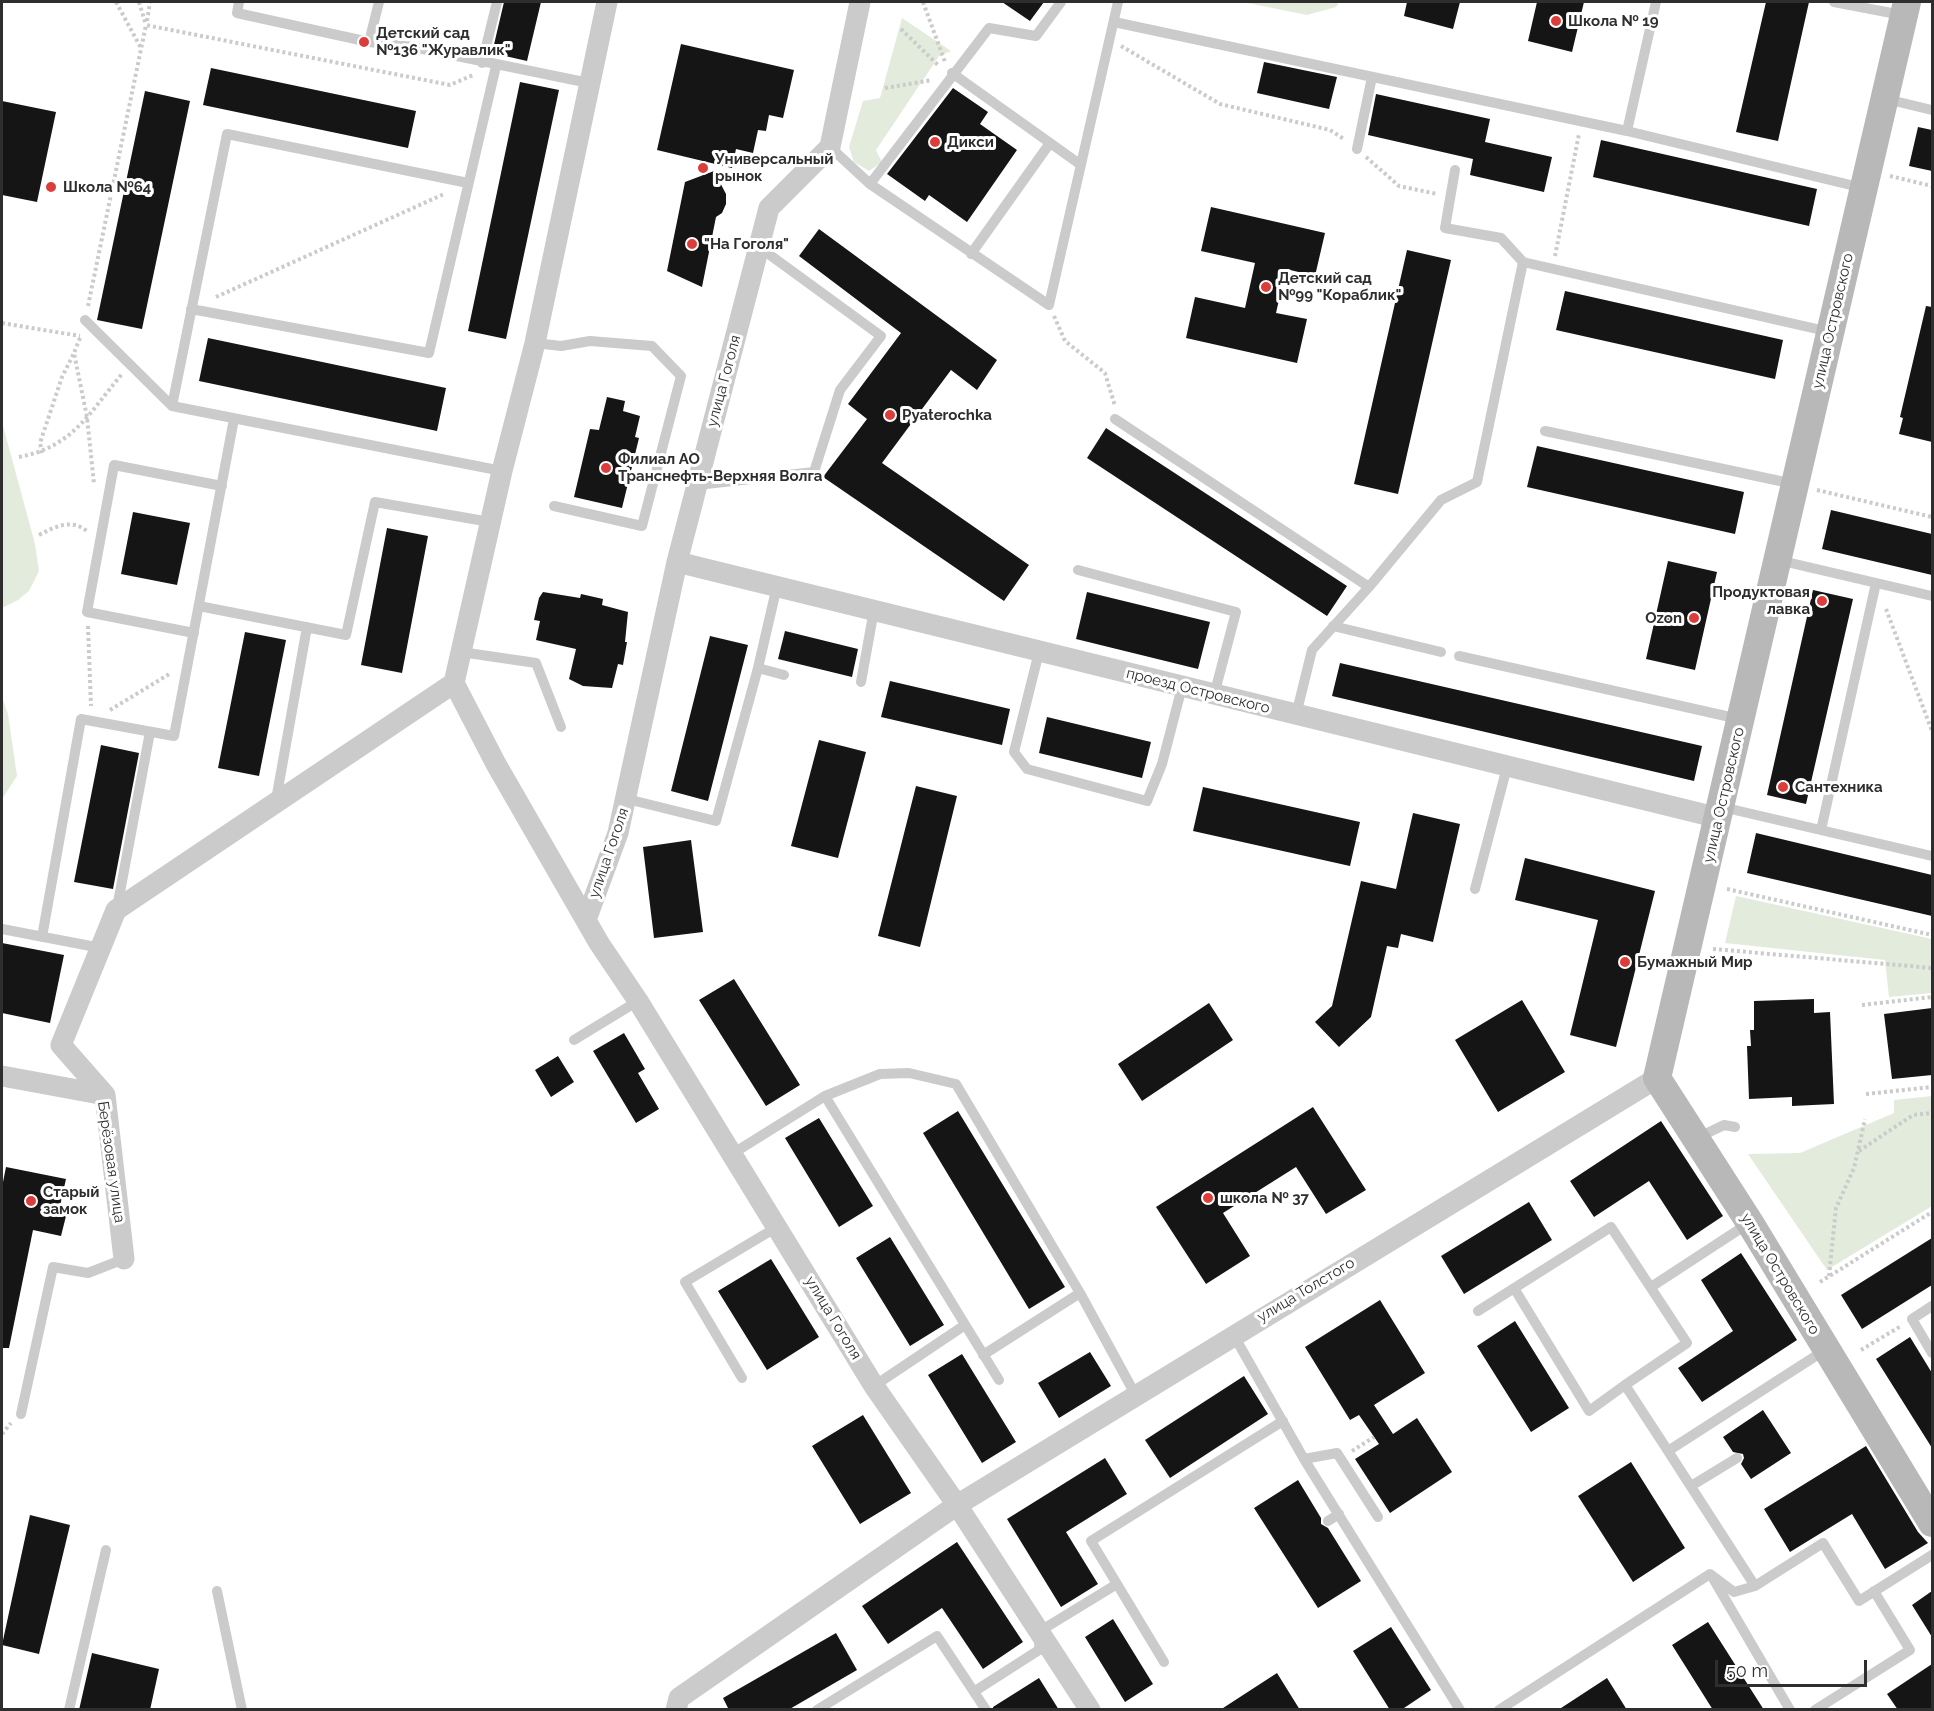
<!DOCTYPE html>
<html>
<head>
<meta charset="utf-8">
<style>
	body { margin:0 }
	#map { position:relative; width:1934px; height:1711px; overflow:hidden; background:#fff; font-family:Raleway,sans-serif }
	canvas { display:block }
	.frame { position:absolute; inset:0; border:3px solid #2e2e2e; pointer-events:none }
	.scale { position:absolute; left:1715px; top:1660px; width:152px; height:27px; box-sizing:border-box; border:3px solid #2e2e2e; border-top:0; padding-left:8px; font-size:18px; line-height:21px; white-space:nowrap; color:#2e2e2e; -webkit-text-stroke:4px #fff; paint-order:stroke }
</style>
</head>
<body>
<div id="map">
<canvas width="1934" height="1711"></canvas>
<div class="frame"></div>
<div class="scale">50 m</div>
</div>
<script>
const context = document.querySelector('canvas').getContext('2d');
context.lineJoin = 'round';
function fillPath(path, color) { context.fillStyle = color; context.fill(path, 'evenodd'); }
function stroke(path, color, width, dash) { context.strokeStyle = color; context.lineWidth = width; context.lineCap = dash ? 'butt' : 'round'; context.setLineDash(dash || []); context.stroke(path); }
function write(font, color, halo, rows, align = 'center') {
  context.font = font + ' Raleway,sans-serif'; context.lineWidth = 6; context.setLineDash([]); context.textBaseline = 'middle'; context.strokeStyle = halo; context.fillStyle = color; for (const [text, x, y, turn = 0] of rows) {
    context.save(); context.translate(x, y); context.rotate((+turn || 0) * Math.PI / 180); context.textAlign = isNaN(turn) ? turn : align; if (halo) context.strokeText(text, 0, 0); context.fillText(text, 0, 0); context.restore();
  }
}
fillPath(new Path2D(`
	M 1243,2 L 1339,2 L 1336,7 L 1307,15 Z
	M 902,18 L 951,51 L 939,56 L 876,150 L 882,162 L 869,171 L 854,162 L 849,147 L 863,101 L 880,98 Z
	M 2,422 L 35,544 L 39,571 L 29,591 L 18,600 L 2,608 Z
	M 2,697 L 8,714 L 17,776 L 2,799 Z
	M 1736,896 L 1932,939 L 1932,993 L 1889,997 L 1885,960 L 1725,943 Z
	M 1932,1096 L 1932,1206 L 1827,1270 L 1748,1154 L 1800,1153 L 1894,1113 L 1894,1100 Z`), '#e3ebdd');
fillPath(new Path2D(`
	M 504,2 L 541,2 L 527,61 L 492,53 Z
	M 1002,2 L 1044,2 L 1030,21 Z
	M 1407,2 L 1460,2 L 1453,29 L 1404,16 Z
	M 1537,2 L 1584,2 L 1572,52 L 1528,41 Z
	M 1766,2 L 1809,2 L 1778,141 L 1736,132 Z
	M 681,44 L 794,70 L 783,118 L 769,115 L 766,131 L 758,130 L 753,153 L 736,149 L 732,168 L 657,150 Z
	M 1264,62 L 1337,77 L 1329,109 L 1257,93 Z
	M 211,68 L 416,111 L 408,148 L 203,105 Z
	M 520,82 L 559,90 L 506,339 L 468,331 Z
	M 953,88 L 988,112 L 980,124 L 1017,150 L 967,222 L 929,195 L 925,201 L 887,174 Z
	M 145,91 L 190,101 L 142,329 L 97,320 Z
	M 1376,94 L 1490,119 L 1485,142 L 1552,157 L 1544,192 L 1470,175 L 1473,159 L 1368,135 Z
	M 2,101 L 56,112 L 37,202 L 2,195 Z
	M 1918,127 L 1932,130 L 1932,171 L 1909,166 Z
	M 1601,140 L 1817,189 L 1809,226 L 1593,177 Z
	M 714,171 L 726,194 L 726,204 L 722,213 L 716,217 L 702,287 L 667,271 L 685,182 Z
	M 1211,207 L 1325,233 L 1315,276 L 1286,269 L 1276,313 L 1307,319 L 1297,363 L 1186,338 L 1195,297 L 1245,308 L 1255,263 L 1201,251 Z
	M 819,229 L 997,360 L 977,390 L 951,370 L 882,463 L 1029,565 L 1004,601 L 823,477 L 867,419 L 848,404 L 901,333 L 799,256 Z
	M 1407,250 L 1451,260 L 1398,494 L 1354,484 Z
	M 1565,291 L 1783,340 L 1775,379 L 1556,330 Z
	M 1926,306 L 1932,307 L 1932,442 L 1899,434 L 1903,418 L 1900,417 Z
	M 208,338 L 446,388 L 437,431 L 199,381 Z
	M 607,397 L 625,401 L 623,411 L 640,416 L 635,437 L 639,438 L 622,508 L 574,497 L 590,429 L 599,430 Z
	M 1106,428 L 1347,586 L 1327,616 L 1087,458 Z
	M 1537,446 L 1744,492 L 1735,534 L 1527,487 Z
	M 1831,510 L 1932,534 L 1932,575 L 1822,549 Z
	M 133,512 L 190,523 L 177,585 L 121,574 Z
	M 387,528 L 428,536 L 402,673 L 361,665 Z
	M 1668,561 L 1717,572 L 1695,670 L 1646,659 Z
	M 1813,590 L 1853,599 L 1806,804 L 1767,795 Z
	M 543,592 L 580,598 L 581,594 L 603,599 L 602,605 L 628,612 L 625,642 L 627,642 L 623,665 L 618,664 L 612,688 L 583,686 L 569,679 L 576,649 L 536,640 L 540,621 L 534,620 L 539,598 Z
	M 1087,592 L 1210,622 L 1198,669 L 1076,639 Z
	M 785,631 L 858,649 L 852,677 L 778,659 Z
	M 245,632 L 286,640 L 259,776 L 218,768 Z
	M 710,636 L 748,645 L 708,801 L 671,791 Z
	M 1340,663 L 1702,746 L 1694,781 L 1332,696 Z
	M 890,681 L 1010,709 L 1002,745 L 881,717 Z
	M 1047,717 L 1151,742 L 1142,778 L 1039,753 Z
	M 819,740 L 866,752 L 838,858 L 791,846 Z
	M 101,745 L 139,753 L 113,889 L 74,882 Z
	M 916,786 L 957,796 L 920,947 L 878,936 Z
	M 1203,787 L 1360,822 L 1350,866 L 1193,831 Z
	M 1413,813 L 1460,824 L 1433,942 L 1401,934 L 1398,948 L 1387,946 L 1371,1017 L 1339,1047 L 1315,1022 L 1332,1006 L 1361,881 L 1396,889 Z
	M 1756,833 L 1932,875 L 1932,916 L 1747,873 Z
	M 691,840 L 703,932 L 654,938 L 643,847 Z
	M 1525,858 L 1655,891 L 1616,1047 L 1570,1035 L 1598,920 L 1515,900 Z
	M 2,943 L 64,955 L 50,1023 L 2,1013 Z
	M 734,979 L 800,1085 L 766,1106 L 699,1000 Z
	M 1814,999 L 1814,1013 L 1830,1012 L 1834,1104 L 1792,1106 L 1792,1097 L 1749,1099 L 1747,1046 L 1751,1046 L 1750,1030 L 1754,1030 L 1754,1001 Z
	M 1522,1000 L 1565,1072 L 1498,1112 L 1455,1040 Z
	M 1209,1003 L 1233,1040 L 1142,1101 L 1118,1064 Z
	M 1932,1008 L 1932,1075 L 1892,1079 L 1884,1014 Z
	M 624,1033 L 645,1069 L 638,1073 L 659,1109 L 636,1123 L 593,1051 Z
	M 558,1056 L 574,1082 L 551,1097 L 535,1070 Z
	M 1313,1107 L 1366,1190 L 1326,1214 L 1296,1167 L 1223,1213 L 1250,1256 L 1206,1284 L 1156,1207 Z
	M 958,1111 L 1065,1287 L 1029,1309 L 923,1133 Z
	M 819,1118 L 873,1206 L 839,1227 L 785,1138 Z
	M 1661,1121 L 1723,1216 L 1687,1240 L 1649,1181 L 1594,1217 L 1570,1181 Z
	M 6,1167 L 66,1179 L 58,1215 L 66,1216 L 61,1236 L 33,1230 L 9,1348 L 2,1348 L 2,1187 Z
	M 1529,1202 L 1552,1240 L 1464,1294 L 1441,1256 Z
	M 890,1237 L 944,1325 L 910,1346 L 856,1258 Z
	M 1932,1238 L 1932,1285 L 1862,1329 L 1841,1295 Z
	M 1741,1253 L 1797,1340 L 1702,1402 L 1678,1368 L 1733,1331 L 1701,1280 Z
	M 771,1259 L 819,1337 L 767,1370 L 718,1291 Z
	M 1380,1300 L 1425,1373 L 1374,1405 L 1393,1434 L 1417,1418 L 1452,1472 L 1390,1513 L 1355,1459 L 1379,1444 L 1359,1415 L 1350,1420 L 1305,1347 Z
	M 1515,1321 L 1569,1408 L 1531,1432 L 1477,1346 Z
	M 1910,1337 L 1932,1373 L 1932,1448 L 1876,1359 Z
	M 1090,1352 L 1111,1386 L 1059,1418 L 1038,1383 Z
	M 962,1354 L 1016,1442 L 982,1463 L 928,1375 Z
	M 1244,1376 L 1268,1414 L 1170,1478 L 1145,1440 Z
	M 1763,1410 L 1791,1453 L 1751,1479 L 1741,1464 L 1744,1458 L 1743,1454 L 1733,1452 L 1723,1437 Z
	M 863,1415 L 911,1493 L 860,1524 L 812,1446 Z
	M 1866,1446 L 1918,1532 L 1928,1543 L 1885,1569 L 1852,1514 L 1790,1552 L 1764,1509 Z
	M 1105,1458 L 1127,1494 L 1066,1532 L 1098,1584 L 1061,1607 L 1007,1519 Z
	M 1631,1462 L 1685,1548 L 1633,1582 L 1578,1496 Z
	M 1298,1480 L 1321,1518 L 1321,1524 L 1328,1528 L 1361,1581 L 1318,1608 L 1254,1508 Z
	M 30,1515 L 70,1525 L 39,1654 L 2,1645 Z
	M 957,1542 L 1023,1642 L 983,1669 L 942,1608 L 888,1644 L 862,1606 Z
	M 1932,1591 L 1932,1637 L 1912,1605 Z
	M 1113,1619 L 1153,1684 L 1125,1702 L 1085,1637 Z
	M 1708,1622 L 1764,1710 L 1713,1710 L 1672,1645 Z
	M 1391,1627 L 1431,1690 L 1401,1710 L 1390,1710 L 1353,1651 Z
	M 836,1633 L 857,1670 L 788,1710 L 729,1710 L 723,1698 Z
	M 92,1653 L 159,1669 L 150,1710 L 79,1710 Z
	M 1932,1664 L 1932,1710 L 1898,1710 L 1887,1694 Z
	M 1277,1673 L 1300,1710 L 1220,1710 Z
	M 1039,1678 L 1059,1710 L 993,1710 L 993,1707 Z
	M 1607,1678 L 1627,1710 L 1558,1710 Z`), '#151515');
stroke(new Path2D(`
	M 116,2 L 141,48
	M 139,2 L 146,25
	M 923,2 L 945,62
	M 147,21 L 150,2
	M 901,29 L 939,66
	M 1121,46 L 1220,104 L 1330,130 L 1344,139
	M 885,88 L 932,80
	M 1366,157 L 1399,186 L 1437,194
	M 1890,176 L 1932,186
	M 1555,256 L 1579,134
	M 216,297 L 444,194
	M 88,306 L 146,25 L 450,85 L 473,75
	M 1054,316 L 1065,341 L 1105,373 L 1115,406
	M 2,323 L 80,336
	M 80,338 L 74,353 L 87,417 L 94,484
	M 42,453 L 40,443 L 62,377 L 74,353
	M 19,457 C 73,447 89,413 122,374
	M 1817,490 L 1932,517
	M 39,535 C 56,526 72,518 88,532
	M 1886,609 L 1932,731
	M 88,626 L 91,706
	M 110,710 L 171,673
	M 1727,889 L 1932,935
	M 1713,949 L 1932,968
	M 1862,1005 L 1932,997
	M 1866,1094 L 1932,1087
	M 1859,1151 L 1913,1115 L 1932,1113
	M 1829,1276 L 1836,1208 L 1854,1168 L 1865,1119
	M 1820,1282 L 1932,1212
	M 1861,1350 L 1901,1326
	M 2,1434 L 11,1423
	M 1352,1451 L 1374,1437`), '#cbcbcb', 4, [3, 3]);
stroke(new Path2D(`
	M 239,2 L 237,13 L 369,42 L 379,2
	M 1834,2 L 1902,15
	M 1114,22 L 1627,131 L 1863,188
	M 369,42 L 413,47 L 589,83
	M 482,63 L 497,2
	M 952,73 L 1081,165
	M 1886,99 L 1932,110
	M 1627,131 L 1656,2
	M 830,147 L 870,184 L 1049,305 L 1118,2
	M 1357,149 L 1372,77
	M 1455,170 L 1445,228 L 1501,238 L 1523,262
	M 468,183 L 227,134 L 172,406 L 502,471
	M 870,184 L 989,28 L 1036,36 L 1061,2
	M 971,254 L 1050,143
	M 191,309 L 429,353 L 496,66
	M 85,320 L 172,406
	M 535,343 L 561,346 L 590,341 L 652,346 L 681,376 L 642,526 L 554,506
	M 1115,419 L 1369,587 L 1312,650 L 1296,715
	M 1545,431 L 1794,484
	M 697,485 L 814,472 L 840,390 L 881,336 L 759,247
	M 1778,560 L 1932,596
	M 1078,570 L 1236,612 L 1214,695
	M 777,586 L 758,668 L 784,675
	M 1369,587 L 1441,500 L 1477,482 L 1523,262 L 1830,332
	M 199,606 L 346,635 L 375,502 L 490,522
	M 1333,626 L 1441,652
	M 194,633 L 87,612 L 114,465 L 222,486
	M 461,652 L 536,663 L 561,727
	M 1039,652 L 1014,752 L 1027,769 L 1147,801 L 1162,764 L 1182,687
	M 1459,656 L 1739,719
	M 861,682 L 874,610
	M 627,799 L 716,821 L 758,668
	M 276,800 L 307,627
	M 1722,807 L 1932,856
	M 1821,830 L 1876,583
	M 1475,889 L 1507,767
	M 117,908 L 150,732
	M 2,929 L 101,948
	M 42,937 L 81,719 L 174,736 L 234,419
	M 574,1040 L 638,1001
	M 825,1096 L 999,1380
	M 1697,1138 L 1724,1125 L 1735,1127
	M 732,1154 L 825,1096 L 880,1074 L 909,1073 L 956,1084 L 1080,1293 L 1135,1394
	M 1651,1287 L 1749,1223
	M 1514,1288 L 1589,1411 L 1625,1385
	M 1932,1306 L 1912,1319 L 1932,1353
	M 1478,1311 L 1611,1227 L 1687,1343 L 1625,1385 L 1668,1451
	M 1233,1334 L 1304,1459 L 1460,1710
	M 983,1355 L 1080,1293
	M 742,1378 L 685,1282 L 777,1227
	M 874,1386 L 965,1325
	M 21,1414 L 53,1267 L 88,1273 L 124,1259
	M 1304,1459 L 1337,1453 L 1378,1517
	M 1691,1486 L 1737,1458
	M 1328,1521 L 1339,1514
	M 1714,1580 L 1790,1710
	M 1117,1584 L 1164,1662
	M 1755,1586 L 1668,1451 L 1825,1350
	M 217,1591 L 242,1710
	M 975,1691 L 1039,1650 L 1040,1631 L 1117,1584 L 1091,1541 L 1283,1421
	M 69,1710 L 106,1550
	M 817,1710 L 937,1636 L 986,1710
	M 1499,1710 L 1710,1574 L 1734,1592 L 1755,1586 L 1823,1543 L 1859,1601 L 1932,1555
	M 1815,1710 L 1910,1650 L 1874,1591`), '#cbcbcb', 10);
stroke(new Path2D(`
	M 607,2 L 535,343 L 502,471 L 454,683 L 496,764 L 599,943 L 638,1001 L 874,1386 L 957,1505 L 1090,1710
	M 677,562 L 1719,818
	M 586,920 L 618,833 L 677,562 L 769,208 L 830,147 L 860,2
	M 2,1076 L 105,1095 L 124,1259
	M 105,1095 L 61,1045 L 116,910 L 454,683
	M 676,1710 L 679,1698 L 957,1505 L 1657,1078`), '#cbcbcb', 21);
stroke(new Path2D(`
	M 1907,2 L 1657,1078 L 1750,1223 L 1932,1523`), '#b8b8b8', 28);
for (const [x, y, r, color] of [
	[1556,21,6,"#dc3d3a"],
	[364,42,6,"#dc3d3a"],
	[935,142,6,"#dc3d3a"],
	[703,168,6,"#dc3d3a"],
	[51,187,6,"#dc3d3a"],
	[692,244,6,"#dc3d3a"],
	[1266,287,6,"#dc3d3a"],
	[890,415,6,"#dc3d3a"],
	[606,468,6,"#dc3d3a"],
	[1822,601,6,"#dc3d3a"],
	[1694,618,6,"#dc3d3a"],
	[1783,787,6,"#dc3d3a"],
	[1625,962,6,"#dc3d3a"],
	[1208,1198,6,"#dc3d3a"],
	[31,1201,6,"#dc3d3a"]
]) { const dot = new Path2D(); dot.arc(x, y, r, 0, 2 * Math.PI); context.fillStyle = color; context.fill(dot); stroke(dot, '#fff', 2); }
write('bold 15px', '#2e2e2e', '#fff', [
	["Школа № 19",1568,21],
	["Детский сад",376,33],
	["№136 \"Журавлик\"",376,50],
	["Дикси",947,142],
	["Универсальный",715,159],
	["рынок",715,176],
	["Школа №64",63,187],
	["\"На Гоголя\"",704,244],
	["Детский сад",1278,278],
	["№99 \"Кораблик\"",1278,295],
	["Pyaterochka",902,415],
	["Филиал АО",618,459],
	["Транснефть-Верхняя Волга",618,476],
	["Продуктовая",1810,592,"right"],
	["лавка",1810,609,"right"],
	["Ozon",1682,618,"right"],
	["Сантехника",1795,787],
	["Бумажный Мир",1637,962],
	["Старый",43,1192],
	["замок",43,1209],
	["школа № 37",1220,1198]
], 'left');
write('15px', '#2e2e2e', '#fff', [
	["улица Островского",1833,321,-77],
	["улица Гоголя",724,381,-75],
	["проезд Островского",1198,691,14],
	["улица Островского",1724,795,-77],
	["улица Гоголя",609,853,-71],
	["Берёзовая улица",111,1162,82],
	["улица Островского",1780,1274,59],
	["улица Толстого",1306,1290,-31],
	["улица Гоголя",833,1318,59]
]);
</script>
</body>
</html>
